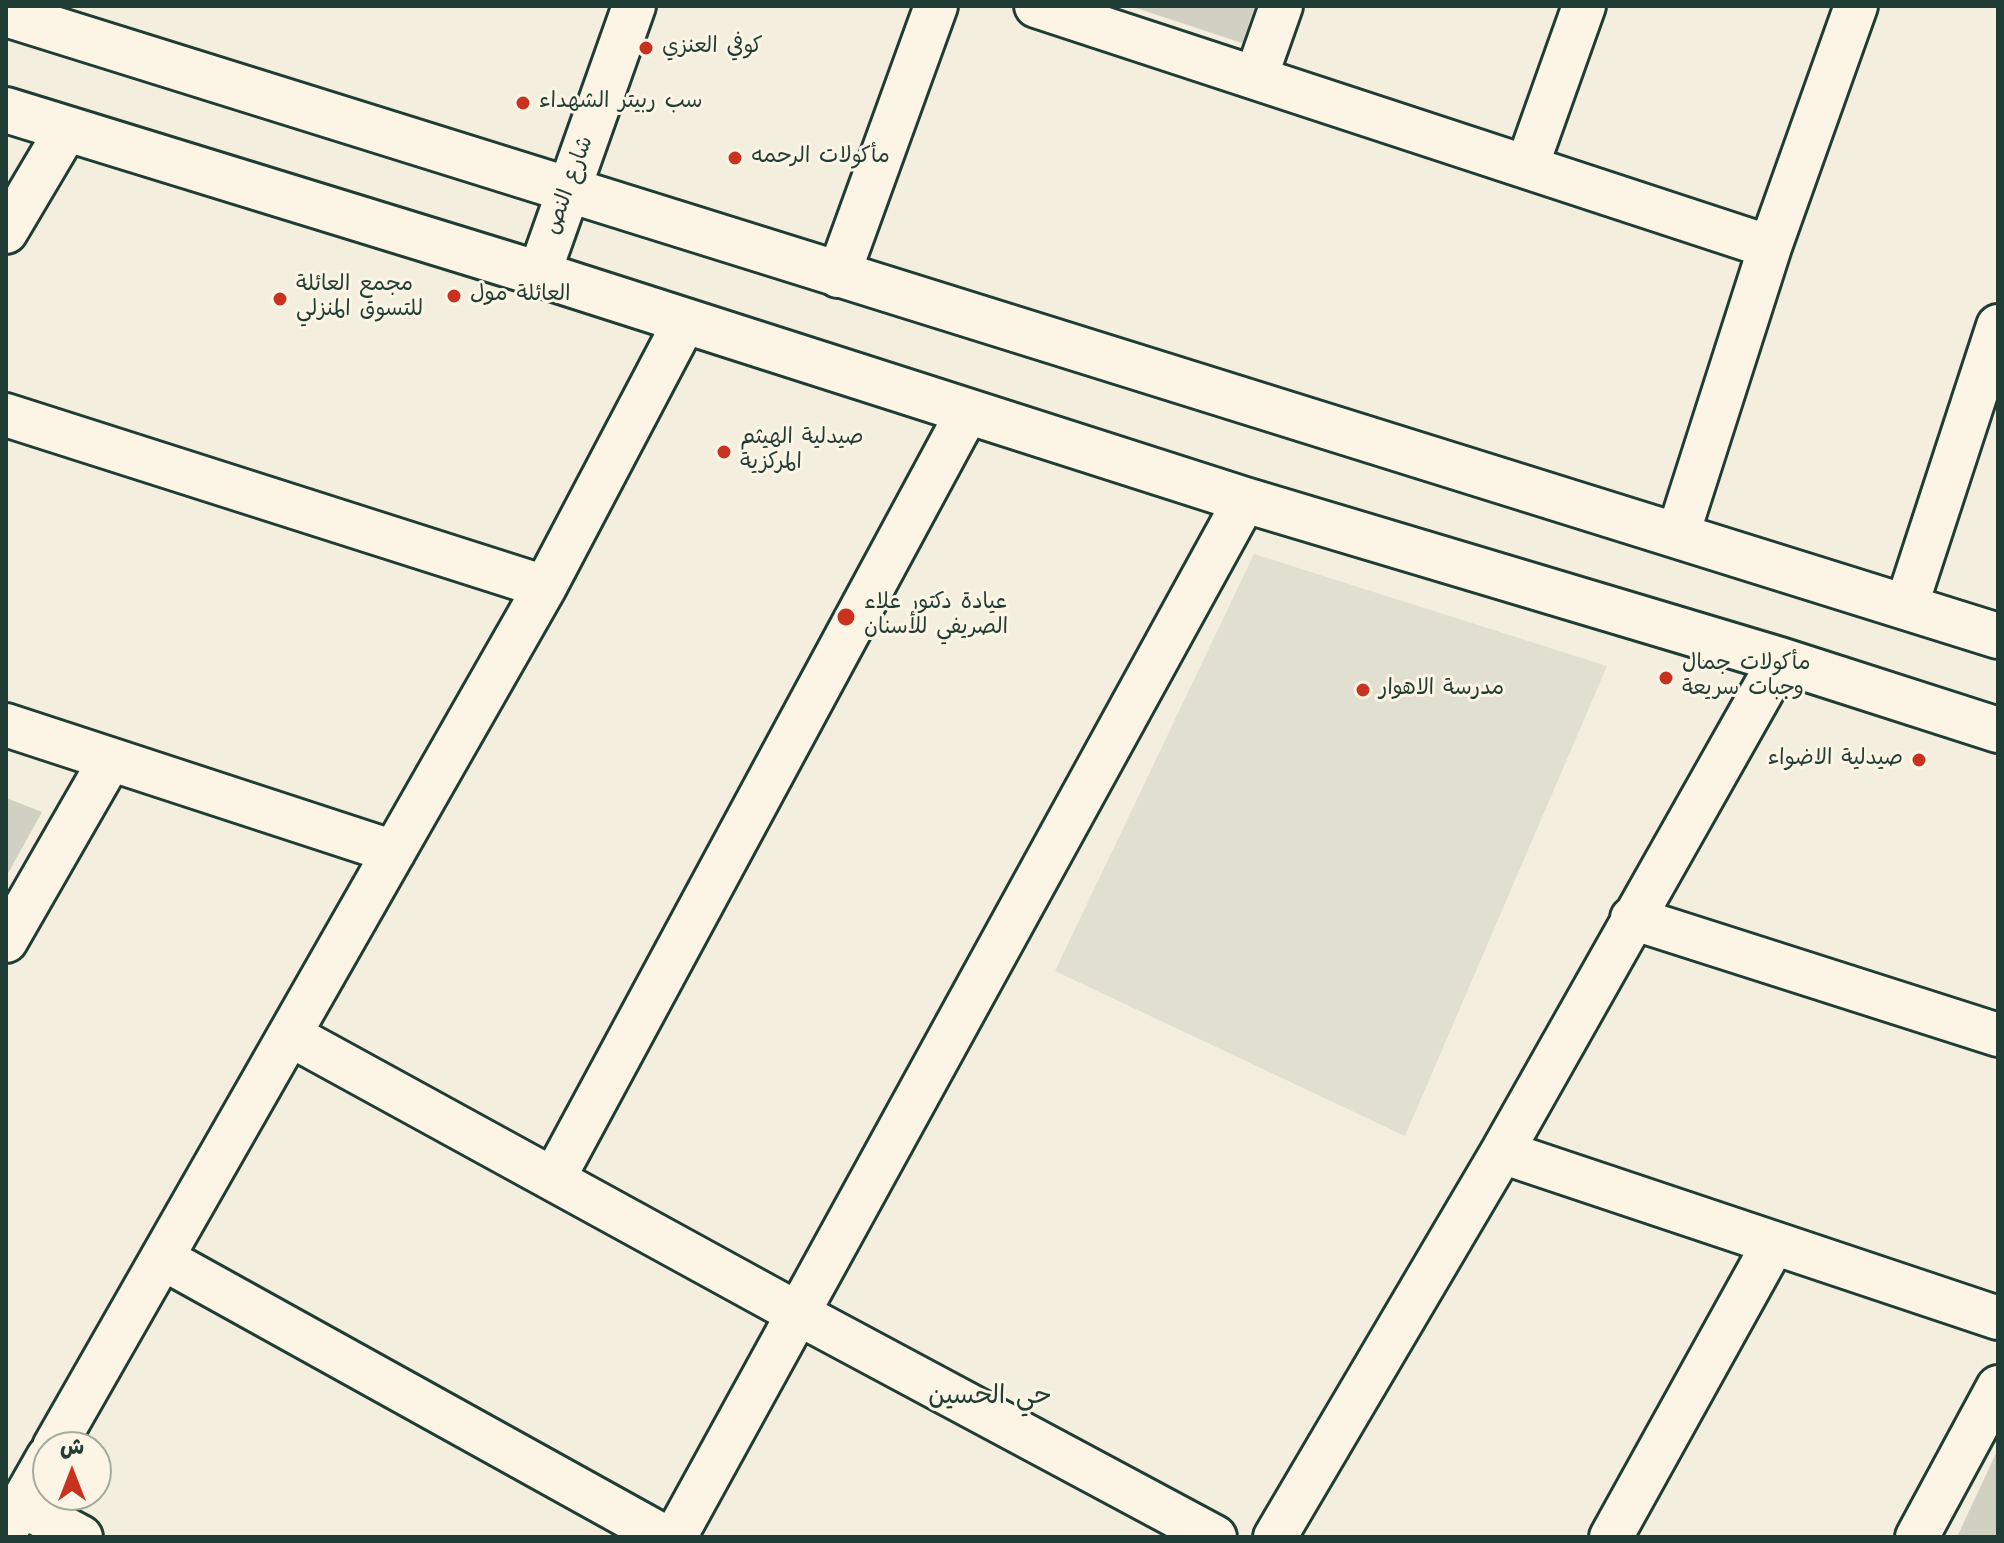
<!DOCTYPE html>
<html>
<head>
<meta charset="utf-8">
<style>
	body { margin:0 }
	#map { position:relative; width:2004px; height:1543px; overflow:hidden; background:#f3eede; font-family:Kalam,"Playpen Sans Arabic",sans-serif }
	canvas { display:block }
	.frame { position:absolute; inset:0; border:8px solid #1f3d34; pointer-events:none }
	.north { position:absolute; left:32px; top:1431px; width:80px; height:80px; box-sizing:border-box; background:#fcf5e5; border:2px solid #a4ab9e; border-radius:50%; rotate:0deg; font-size:22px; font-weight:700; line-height:32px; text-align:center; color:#1f3d34 }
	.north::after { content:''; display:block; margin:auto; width:28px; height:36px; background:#c8321e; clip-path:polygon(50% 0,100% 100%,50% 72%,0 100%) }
</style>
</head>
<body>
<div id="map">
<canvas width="2004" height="1543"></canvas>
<div class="frame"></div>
<div class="north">ش</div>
</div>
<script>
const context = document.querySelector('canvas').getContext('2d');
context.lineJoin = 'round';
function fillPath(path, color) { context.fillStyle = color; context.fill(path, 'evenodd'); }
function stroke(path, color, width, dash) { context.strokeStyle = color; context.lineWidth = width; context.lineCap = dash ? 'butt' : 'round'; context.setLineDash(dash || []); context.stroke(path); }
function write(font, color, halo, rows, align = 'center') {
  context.font = font + ' Kalam,"Playpen Sans Arabic",sans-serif'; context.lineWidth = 6; context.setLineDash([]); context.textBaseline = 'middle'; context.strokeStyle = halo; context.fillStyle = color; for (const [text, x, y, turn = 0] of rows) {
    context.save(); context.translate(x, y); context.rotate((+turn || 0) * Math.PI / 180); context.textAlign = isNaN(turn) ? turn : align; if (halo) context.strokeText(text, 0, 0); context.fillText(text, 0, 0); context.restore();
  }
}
fillPath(new Path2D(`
	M 1254,554 L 1607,666 L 1405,1136 L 1055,971 Z`), '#e1dfd0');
fillPath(new Path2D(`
	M 1130,6 L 1255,6 L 1242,43 Z
	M 6,798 L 42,812 L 6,877 Z
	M 1998,1449 L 1998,1537 L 1957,1537 Z`), '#d0d1c2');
const minor = new Path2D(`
	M 1036,6 L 1770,247
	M 1256,77 L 1281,6
	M 1527,166 L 1584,6
	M 6,232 L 67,129
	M 539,274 L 634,6
	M 838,276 L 936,6
	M 6,415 L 545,587
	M 1678,534 L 1770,247 L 1856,6
	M 1906,607 L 1998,326
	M 6,725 L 394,852
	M 1632,918 L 1998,1035
	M 6,941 L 110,760
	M 290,1035 L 797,1313 L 1215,1537
	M 1502,1152 L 1998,1318
	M 554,1178 L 967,413
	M 162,1258 L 665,1537
	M 54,1447 L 545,587 L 684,323
	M 21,1505 L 81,1537
	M 6,1531 L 48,1457
	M 675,1537 L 1245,500
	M 1275,1537 L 1502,1152 L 1780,660
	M 1611,1537 L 1774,1243
	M 1917,1537 L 1998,1387`);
const secondary = new Path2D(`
	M 6,14 L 1998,636
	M 6,110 L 539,274 L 1245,500 L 1780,660 L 1998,730`);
stroke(minor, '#1f3d34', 48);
stroke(secondary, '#1f3d34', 50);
stroke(minor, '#fcf5e5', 42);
stroke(secondary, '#fcf5e5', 44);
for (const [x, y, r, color] of [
	[646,48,8,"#c8321e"],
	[523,103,8,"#c8321e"],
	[735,158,8,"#c8321e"],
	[454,296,8,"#c8321e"],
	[280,299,8,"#c8321e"],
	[724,452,8,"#c8321e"],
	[846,617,10,"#c8321e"],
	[1666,678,8,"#c8321e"],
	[1363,690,8,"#c8321e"],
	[1919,760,8,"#c8321e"]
]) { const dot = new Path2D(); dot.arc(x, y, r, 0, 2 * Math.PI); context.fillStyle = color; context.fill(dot); stroke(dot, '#fcf5e5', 3); }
write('22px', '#1f3d34', '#fcf5e5', [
	["كوفي العنزي",662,48],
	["سب ربيتر الشهداء",539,103],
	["مأكولات الرحمه",751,158],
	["مجمع العائلة",296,286],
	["للتسوق المنزلي",296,311],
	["العائلة مول",470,296],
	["صيدلية الهيثم",740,439],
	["المركزية",740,464],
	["عيادة دكتور علاء",864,604],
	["الصريفي للأسنان",864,629],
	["مأكولات جمال",1682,665],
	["وجبات سريعة",1682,690],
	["مدرسة الاهوار",1379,690],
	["صيدلية الاضواء",1903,760,"right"]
], 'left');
write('22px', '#1f3d34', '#fcf5e5', [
	["شارع النص",571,186,-70]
]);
write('26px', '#1f3d34', '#fcf5e5', [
	["حي الحسين",990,1399]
]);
</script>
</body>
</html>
